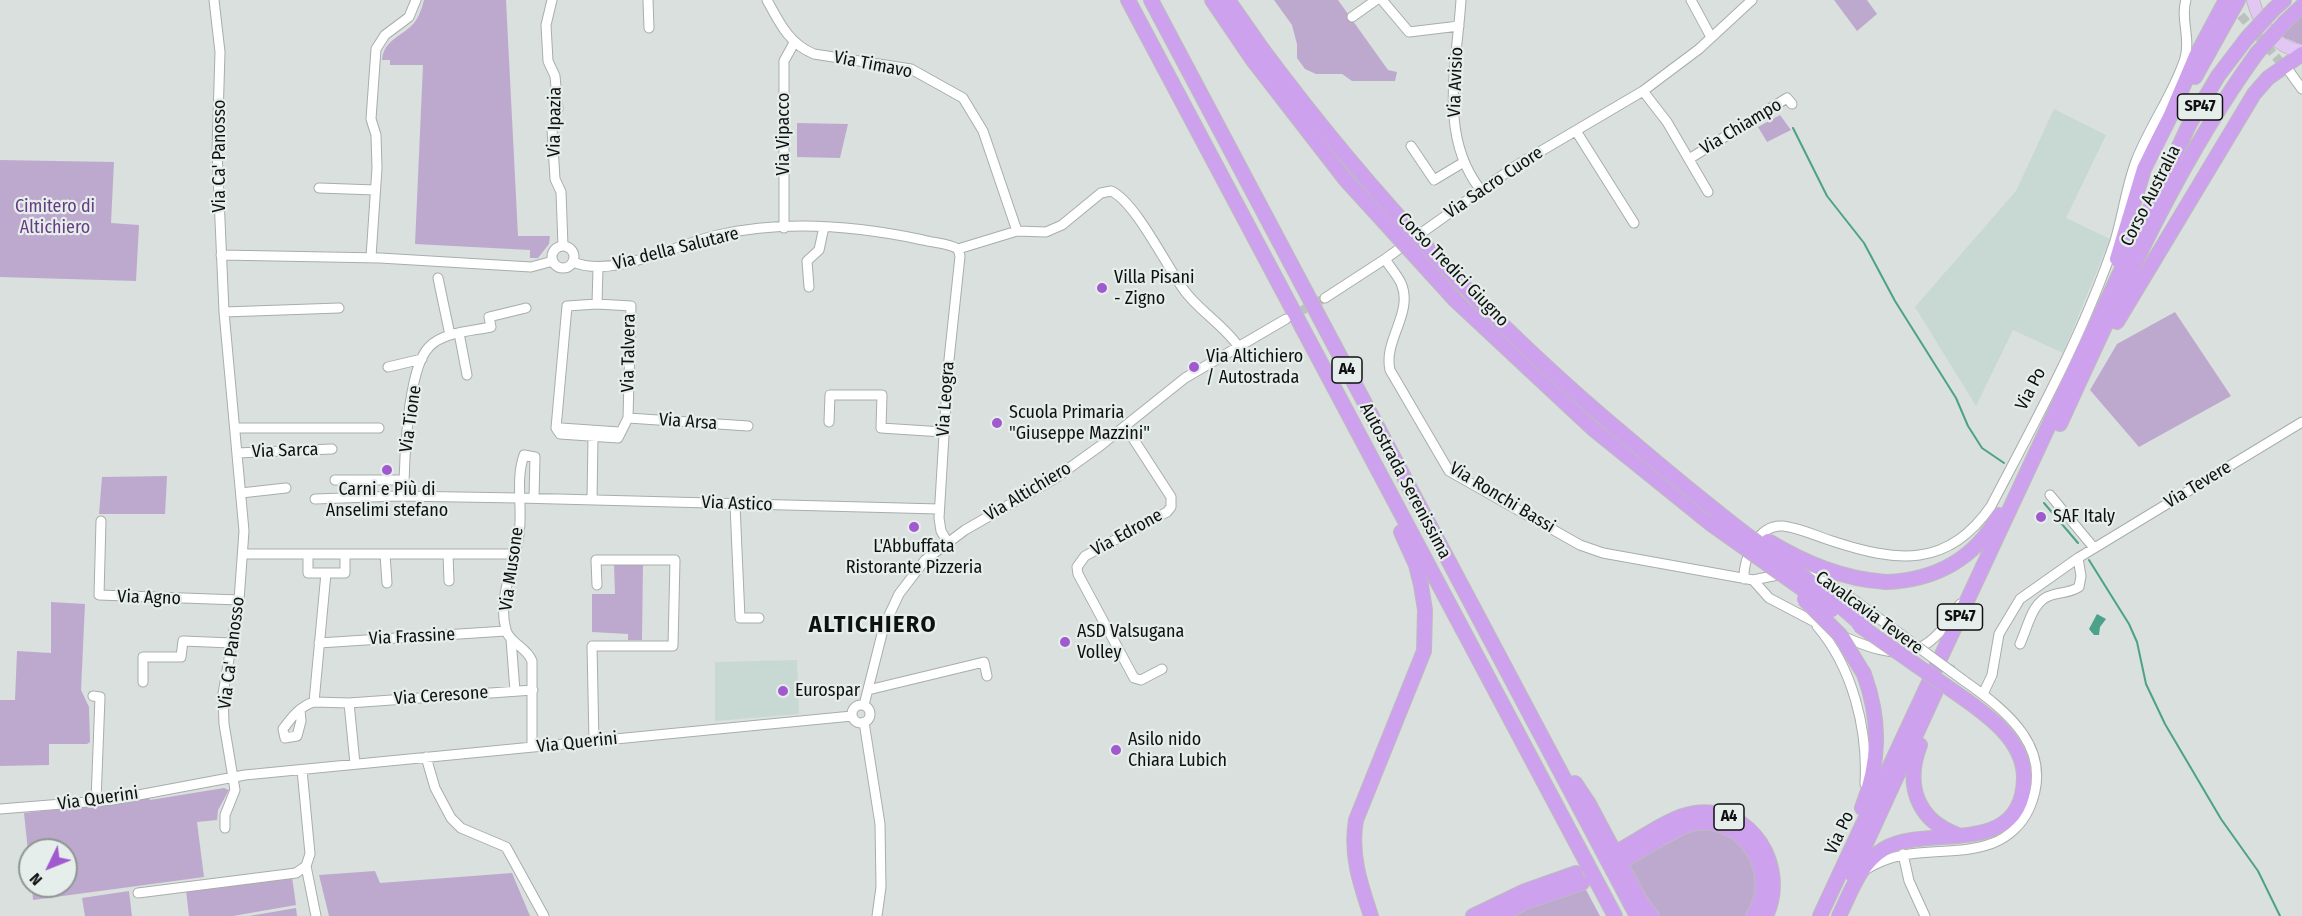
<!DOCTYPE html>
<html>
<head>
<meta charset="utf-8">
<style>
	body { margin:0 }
	#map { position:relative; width:2302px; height:916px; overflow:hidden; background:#d9e0de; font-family:"Fira Sans Condensed",sans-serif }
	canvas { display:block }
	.north { position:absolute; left:18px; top:838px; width:60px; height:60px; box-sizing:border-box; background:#e6eeeb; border:2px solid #909693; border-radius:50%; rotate:227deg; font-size:16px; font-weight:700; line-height:24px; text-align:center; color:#0f1110 }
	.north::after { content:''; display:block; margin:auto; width:21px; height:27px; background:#a15ace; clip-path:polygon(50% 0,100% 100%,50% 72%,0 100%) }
</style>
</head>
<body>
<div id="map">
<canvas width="2302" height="916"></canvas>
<div class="north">N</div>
</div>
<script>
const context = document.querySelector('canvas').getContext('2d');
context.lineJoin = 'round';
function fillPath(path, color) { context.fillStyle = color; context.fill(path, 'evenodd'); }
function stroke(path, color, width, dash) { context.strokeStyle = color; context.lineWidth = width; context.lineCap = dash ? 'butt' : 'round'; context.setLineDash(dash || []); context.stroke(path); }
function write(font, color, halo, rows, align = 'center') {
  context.font = font + ' "Fira Sans Condensed",sans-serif'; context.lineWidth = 4.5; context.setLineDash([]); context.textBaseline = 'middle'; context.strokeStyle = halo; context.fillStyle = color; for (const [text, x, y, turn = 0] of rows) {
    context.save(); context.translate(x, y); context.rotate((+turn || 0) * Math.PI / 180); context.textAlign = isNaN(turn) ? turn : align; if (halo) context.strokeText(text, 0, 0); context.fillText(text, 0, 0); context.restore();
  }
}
fillPath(new Path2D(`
	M 2054,109 L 2106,135 L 2066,218 L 2110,239 L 2063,353 L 2013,330 L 1976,406 L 1915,307 L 2016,191 Z
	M 797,660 L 799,714 L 715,721 L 715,662 Z`), '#c8d8d2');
fillPath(new Path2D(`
	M 424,0 L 506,0 L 518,236 L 550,236 L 549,244 L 538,258 L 530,258 L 530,250 L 415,244 L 423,65 L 390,65 L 390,60 L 382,60 C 384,39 402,37 414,23 C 419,17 422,8 424,0 Z
	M 1274,0 L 1338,0 L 1388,70 L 1397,72 L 1395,81 L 1352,81 L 1342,74 L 1316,74 L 1305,69 L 1297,58 L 1297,44 L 1292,25 Z
	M 1834,0 L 1867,0 L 1877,14 L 1857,31 Z
	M 2302,15 L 2302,45 L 2280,36 Z
	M 1780,115 L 1791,130 L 1767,142 L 1758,127 Z
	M 797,123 L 848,124 L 840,158 L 797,157 Z
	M 0,160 L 114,162 L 111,223 L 139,225 L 136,281 L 0,277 Z
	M 2175,312 L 2231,396 L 2139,447 L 2090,390 L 2117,344 Z
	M 167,476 L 165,514 L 99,514 L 102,477 Z
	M 614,565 L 643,565 L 642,640 L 628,640 L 628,634 L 592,632 L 592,594 L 615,594 Z
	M 51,602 L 85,604 L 81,690 L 89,707 L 90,742 L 87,744 L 49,744 L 49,765 L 0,766 L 0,700 L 15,700 L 17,651 L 51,653 Z
	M 224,788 L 229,790 L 218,810 L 217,820 L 197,822 L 204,877 L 33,900 L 32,886 L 66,886 L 66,850 L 30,850 L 30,870 L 24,813 L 129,801 L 148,796 L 150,800 Z
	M 1692,829 C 1699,829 1708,828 1715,830 C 1741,835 1760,864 1758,890 C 1757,898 1750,908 1747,916 L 1659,916 L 1626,863 Z
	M 375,871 L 380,883 L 512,873 L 530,916 L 329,916 L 319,875 Z
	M 292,877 L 296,905 L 233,916 L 189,916 L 186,890 Z
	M 1584,886 L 1600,916 L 1509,916 Z
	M 129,891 L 132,916 L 85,916 L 82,898 Z
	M 296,908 L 297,916 L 249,916 Z`), '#bea9ce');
fillPath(new Path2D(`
	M 2097,614 L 2106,619 L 2100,627 L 2099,635 L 2094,635 L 2089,629 Z`), '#4ca288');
stroke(new Path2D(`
	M 1793,128 L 1827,196 L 1864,243 L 1895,301 L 1956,398 L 1968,426 L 1982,448 L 2004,463
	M 2044,503 L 2078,543
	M 2089,560 L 2129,624 L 2137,642 L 2146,684 L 2165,724 L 2221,819 L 2258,871 L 2280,916`), '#4ca288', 2);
stroke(new Path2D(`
	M 2232,5 L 2287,70
	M 1290,317 L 1325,298`), '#bbc1bf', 9, [9, 4.5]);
stroke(new Path2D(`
	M 1936,691 L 1949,663`), '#bbc1bf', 14, [14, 7]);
const minor = new Path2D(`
	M 214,0 L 220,52 L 217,151 L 224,312 L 244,531 L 239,600 L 223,694 L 224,724 L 235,790 L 225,815 L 225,828
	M 552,0 L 546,25 L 548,61 L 555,76 L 558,109 L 552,129 L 555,179 L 561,192 L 563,246
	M 648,0 L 649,28
	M 767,0 C 779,22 789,44 814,54 L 911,69 L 963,98 L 983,131 L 1017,231
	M 1382,0 L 1409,32 L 1459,26
	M 1461,0 C 1457,63 1438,135 1480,189
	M 1691,0 L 1711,37
	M 1352,17 L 1376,0
	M 2289,71 L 2302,89
	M 1643,91 L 1667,122 L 1708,192
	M 1576,131 L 1634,223
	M 1411,146 L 1434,180 L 1464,162
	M 1689,159 L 1787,98 L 1792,104
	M 319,188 L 375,190
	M 784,228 L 784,61 L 794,43
	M552 257a11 11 0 1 1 22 0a11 11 0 1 1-22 0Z
	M 958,249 L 1017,231 L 1046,232 L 1062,225 L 1101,193 L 1111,191 C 1135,201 1167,267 1184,290 C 1199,311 1224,325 1238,346
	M 221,255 L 380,258 L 531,267 L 553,261
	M 371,257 L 377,168 L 376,135 L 371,119 L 376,49 L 385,35 L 409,17 L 416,0
	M 1385,259 C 1390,267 1397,275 1401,283 C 1414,313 1383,340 1390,370 L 1449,471 L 1580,545 L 1603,553 L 1753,580 L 1808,569 L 1854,600
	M 573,262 C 613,279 677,244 718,235 C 784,220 858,226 923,240 C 934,243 948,243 958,249 L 960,256 L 948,369 L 939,518 L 941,531 L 947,541
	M 438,278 L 450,335
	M 809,287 L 807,261 L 819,250 L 824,227
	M 1325,298 L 1385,259 L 1514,167 L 1643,91 L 1699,49 L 1752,0
	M 597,304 L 631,306 L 628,418 L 618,438 L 560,434 L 556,428 L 567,306 Z
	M 597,304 L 598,268
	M 224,312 L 339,308
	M 459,333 L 467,375
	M 388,367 L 422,359
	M 628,418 L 748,426
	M 829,422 L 830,395 L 882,395 L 881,428 L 943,432
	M 1125,426 L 1171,497 L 1171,507 L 1167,512 L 1085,556 L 1077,567 L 1078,574 L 1134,678 L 1141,680 L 1162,669
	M 236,428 L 379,428
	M 561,428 L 619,432
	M 237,453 L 332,449
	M 335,480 L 404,480
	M 241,493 L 286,488
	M 2050,495 L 2094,548
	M 404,496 C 404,465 407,369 429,347 C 443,332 472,331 491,327 L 489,317 L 526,308
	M 315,499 L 398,496 L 519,498 L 939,509
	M 592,500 L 593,437
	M 735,505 L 740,618 L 759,618
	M 101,521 L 99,595 L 239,600
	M 244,554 L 514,554
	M 308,554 L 308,573 L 345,573 L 345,554
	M 385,554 L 387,583
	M 448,554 L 449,581
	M 326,573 L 314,702 L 349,703 L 533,690
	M 1744,579 C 1743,558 1758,524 1783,526 C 1800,528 1816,536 1832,541 C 1896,562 1948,569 1991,506 C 2036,420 2084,333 2115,241 C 2123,215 2126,187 2136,161 C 2149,127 2175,91 2185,58 C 2191,38 2180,18 2186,0
	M 1753,580 L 1769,598 L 1830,630
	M 1817,626 C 1853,668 1868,730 1865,784
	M 1842,636 C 1900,661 1925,662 1960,604
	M 511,639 L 515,691
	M 319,643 L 506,631
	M 2020,644 C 2028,627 2032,600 2052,595 C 2063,592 2069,593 2079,587 L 2081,576 L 2078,558
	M 143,682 L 143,657 L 181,657 L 183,641 L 232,643
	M 868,690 L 984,662 L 987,676
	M 1983,694 L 1992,675 L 1999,634 L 2020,599 L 2078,558 L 2302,422
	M 93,696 L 100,697 L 96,801
	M 349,703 L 355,764
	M 864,705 L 884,626 L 899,594 L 925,560 L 965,530 L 1054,479 L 1100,446 L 1185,378 L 1286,319
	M852 714a9 9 0 1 1 18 0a9 9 0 1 1-18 0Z
	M 300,710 L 301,721 L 297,736 L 285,738 L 283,729 C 291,718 300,706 314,702
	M 864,722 L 880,824 L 881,887 L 877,916
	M 594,741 L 592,646 L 673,646 L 675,560 L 596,560 L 597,585
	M 532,747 L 532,661 C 526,646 510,644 506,630 C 497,598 515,565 519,534 C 523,509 515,480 524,455 L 535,457 L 534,498
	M 426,757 L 435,788 L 451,818 L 461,828 L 506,847 L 544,916
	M 0,809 L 112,800 L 245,775 L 852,716
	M 1903,854 L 1909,881 L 1925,916
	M 306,866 L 316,916
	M 1865,870 C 1909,842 1951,859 1993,843 C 2009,837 2022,824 2029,809 C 2056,749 2007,711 1963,680
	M 138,893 L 296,873 L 306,866 L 310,854 L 302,770`);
const major = new Path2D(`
	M 2253,0 C 2259,24 2276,49 2302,51`);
const highway = new Path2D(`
	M 1128,0 L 1615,916
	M 1151,0 L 1637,916
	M 1212,0 L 1252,59
	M 1228,0 L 1263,50
	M 2274,9 L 2284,0
	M 2285,22 L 2302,6
	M 2195,77 L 2238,0
	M 2117,259 L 2144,169 L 2170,117 L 2196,56 L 2226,0
	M 1456,301 L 1592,428 L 1711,524
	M 2117,322 L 2254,94 L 2268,78 L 2302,54
	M 2060,424 C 2118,298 2175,166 2257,53
	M 1886,582 C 1935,580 1975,559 1999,515
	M 1920,745 C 1905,784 1916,820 1958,835
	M 1575,783 L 1589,804 L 1641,902 L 1652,916
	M 1862,808 C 1880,762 1881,721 1864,674
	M 1620,850 C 1643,838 1669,817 1695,813 C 1752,805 1789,867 1766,916
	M 1626,859 C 1645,849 1673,829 1692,824 C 1744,813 1781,874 1753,916
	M 1852,874 L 1936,691
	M 1371,916 C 1360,883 1350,854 1356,820 L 1424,651 L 1425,610 L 1421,585 L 1416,565 L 1401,532
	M 1473,916 L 1525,891 L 1576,873
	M 1499,916 L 1523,903 L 1582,883
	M 1820,916 L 2189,125 L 2218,76 L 2247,38
	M 1839,916 C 1851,892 1860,863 1884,849 C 1927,823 2022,860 2024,779 C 2025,740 1985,713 1956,693`);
stroke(minor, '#a7aeab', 11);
stroke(major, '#bcbcbc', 14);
stroke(highway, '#bcbcbc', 16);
stroke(minor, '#fff', 9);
stroke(major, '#e2c7f5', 12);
stroke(highway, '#cea1ee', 14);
const minorBridge = new Path2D(`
	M 1854,600 L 1963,680`);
const highwayBridge = new Path2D(`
	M 2247,38 L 2274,9
	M 1263,50 C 1370,194 1491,324 1629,439 C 1663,468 1698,497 1734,525 C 1778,559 1825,590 1866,629
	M 2257,53 L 2285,22
	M 1252,59 L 1345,179 L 1456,301
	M 1711,524 L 1832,610
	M 1768,541 C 1805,563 1842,579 1886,582
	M 1804,599 L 1840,635 L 1864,674
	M 1859,625 L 1956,693`);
stroke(minorBridge, '#a7aeab', 11, []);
stroke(highwayBridge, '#bcbcbc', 16, []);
stroke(minorBridge, '#fff', 9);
stroke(highwayBridge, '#cea1ee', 14);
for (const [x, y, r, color] of [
	[1102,288,6,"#a15ace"],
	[1194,367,6,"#a15ace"],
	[997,423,6,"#a15ace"],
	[387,470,6,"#a15ace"],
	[2041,517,6,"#a15ace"],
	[914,527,6,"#a15ace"],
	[1065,642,6,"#a15ace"],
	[783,691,6,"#a15ace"],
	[1116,750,6,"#a15ace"]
]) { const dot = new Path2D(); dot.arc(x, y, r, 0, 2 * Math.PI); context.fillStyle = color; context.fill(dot); stroke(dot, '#e6eeeb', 2); }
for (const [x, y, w] of [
	[2200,107,45],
	[1347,370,30],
	[1960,617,45],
	[1729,817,30]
]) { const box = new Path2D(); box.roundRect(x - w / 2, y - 13, w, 26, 4.5); context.fillStyle = '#e6eeeb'; context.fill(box); stroke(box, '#0f1110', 1.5); }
write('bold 16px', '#0f1110', null, [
	["SP47",2200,107],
	["A4",1347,370],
	["SP47",1960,617],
	["A4",1729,817]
]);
write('18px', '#0f1110', '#e6eeeb', [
	["Via Timavo",873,65,11],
	["Via Avisio",1456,82,-88],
	["Via Ipazia",555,122,-89],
	["Via Chiampo",1741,127,-31],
	["Via Vipacco",784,134,-90],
	["Via Ca' Panosso",220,156,-90],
	["Via Sacro Cuore",1494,183,-34],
	["Corso Australia",2151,196,-63],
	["Via della Salutare",676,249,-14],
	["Corso Tredici Giugno",1453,270,46],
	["Via Talvera",629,353,-89],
	["Via Po",2031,389,-63],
	["Via Leogra",946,399,-86],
	["Via Tione",411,419,-82],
	["Via Arsa",688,422,4],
	["Via Sarca",285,451,-2],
	["Autostrada Serenissima",1405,481,62],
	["Via Tevere",2198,485,-31],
	["Via Altichiero",1028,492,-31],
	["Via Ronchi Bassi",1502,498,31],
	["Via Astico",737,504,2],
	["Via Edrone",1127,533,-29],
	["Via Musone",512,569,-82],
	["Via Agno",149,598,2],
	["Cavalcavia Tevere",1869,613,36],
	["Via Frassine",412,637,-3],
	["Via Ca' Panosso",232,653,-83],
	["Via Ceresone",441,696,-4],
	["Via Querini",577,743,-6],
	["Via Querini",98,799,-8],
	["Via Po",1840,833,-65]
]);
write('18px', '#683c84', '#e6eeeb', [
	["Cimitero di",55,207],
	["Altichiero",55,228]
]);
write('18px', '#0f1110', '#e6eeeb', [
	["Villa Pisani",1114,278],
	["- Zigno",1114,299],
	["Via Altichiero",1206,357],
	["/ Autostrada",1206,378],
	["Scuola Primaria",1009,413],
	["\"Giuseppe Mazzini\"",1009,434],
	["Carni e Più di",387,490,"center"],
	["Anselimi stefano",387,511,"center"],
	["SAF Italy",2053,517],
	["L'Abbuffata",914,547,"center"],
	["Ristorante Pizzeria",914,568,"center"],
	["ASD Valsugana",1077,632],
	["Volley",1077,653],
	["Eurospar",795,691],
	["Asilo nido",1128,740],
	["Chiara Lubich",1128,761]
], 'left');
context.letterSpacing = '1.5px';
write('bold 24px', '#0f1110', '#e6eeeb', [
	["ALTICHIERO",873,625]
]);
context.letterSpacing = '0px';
</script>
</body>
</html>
